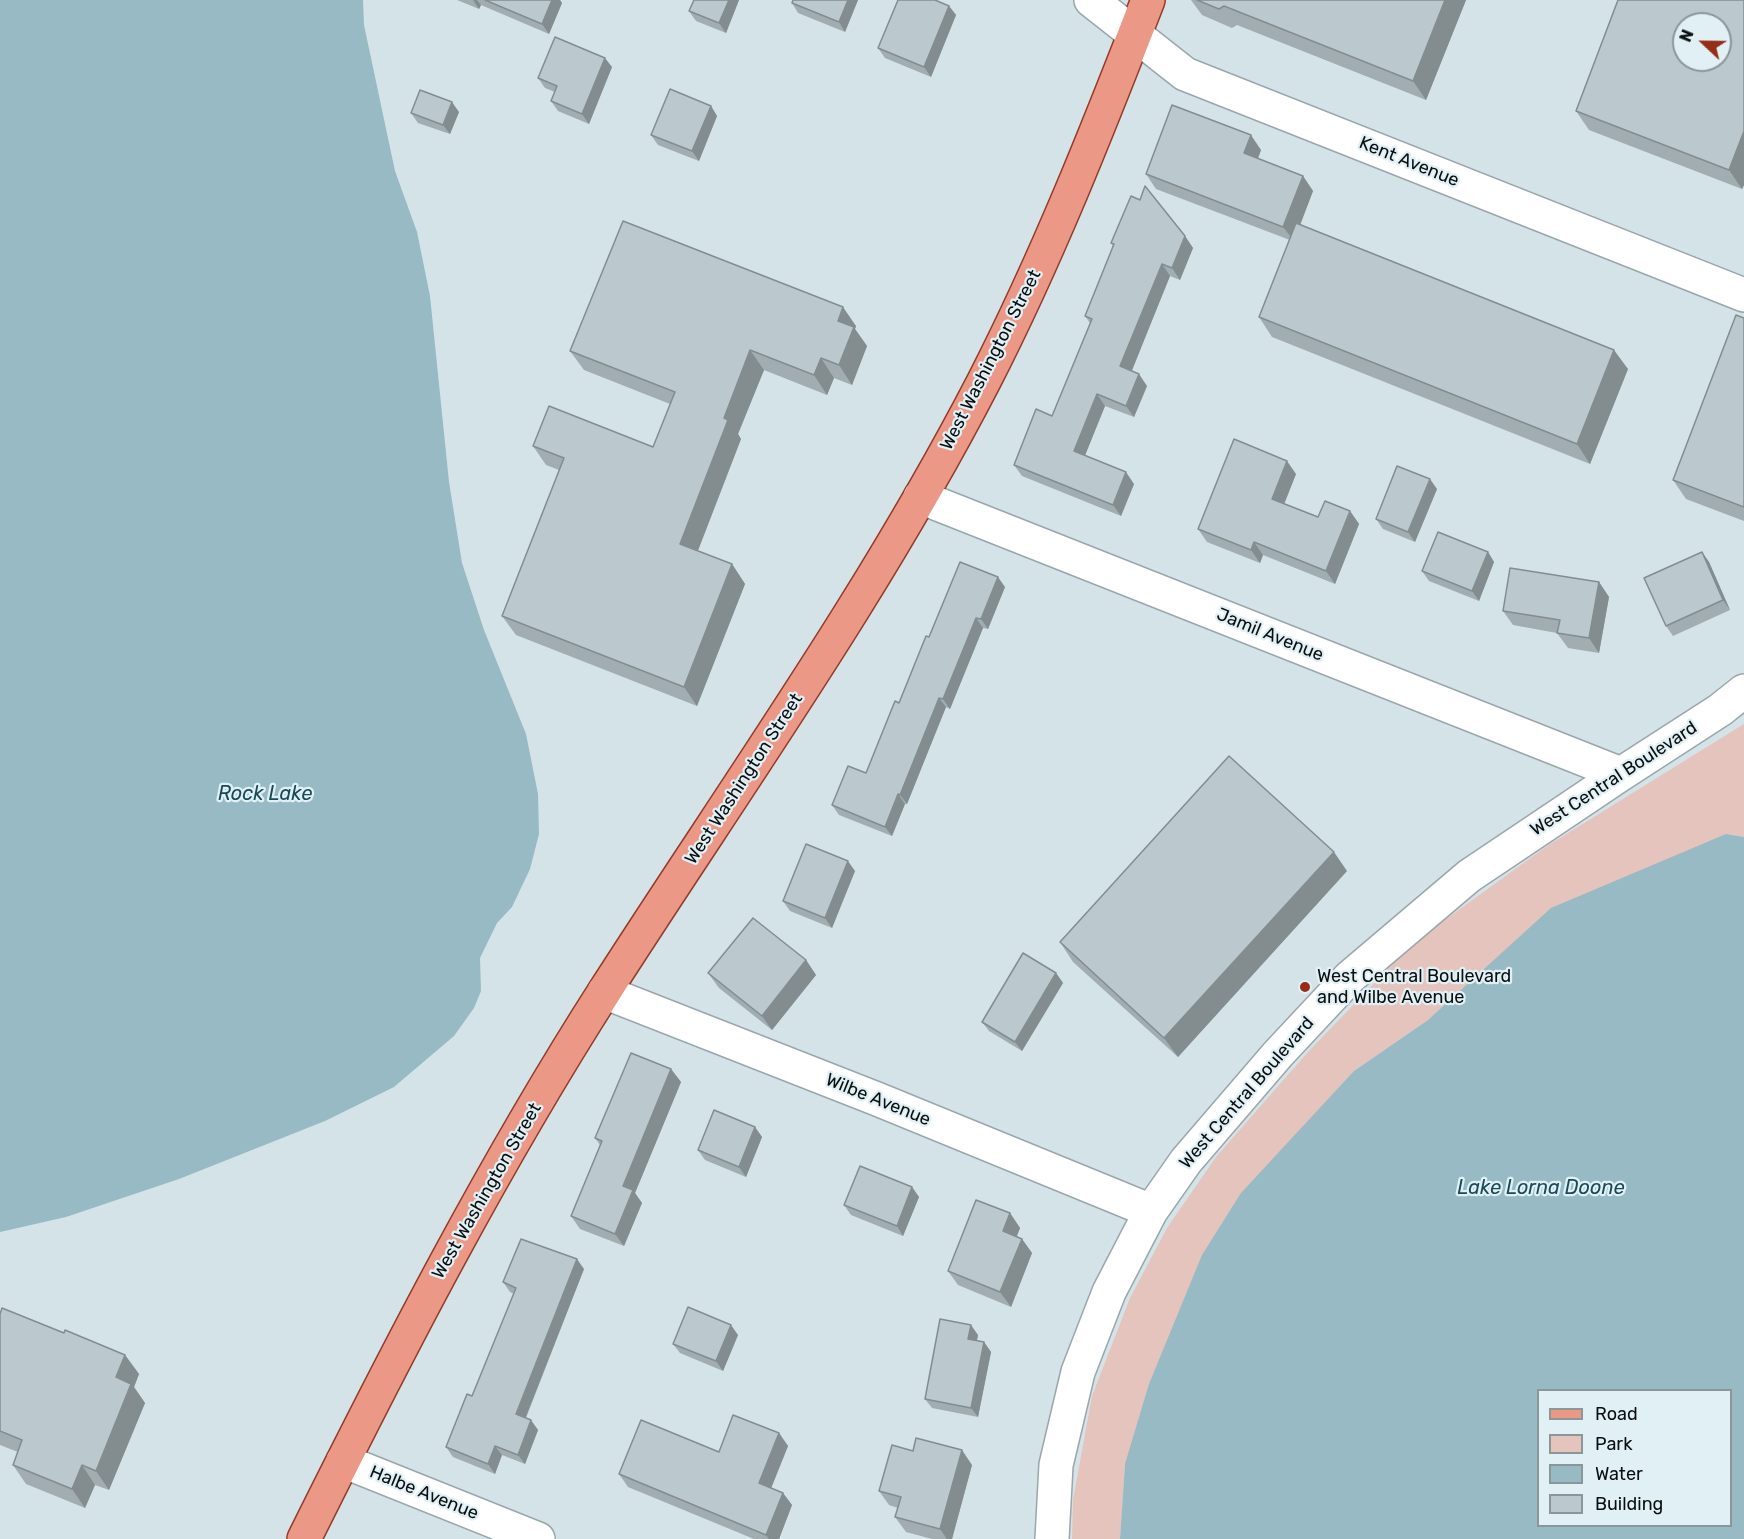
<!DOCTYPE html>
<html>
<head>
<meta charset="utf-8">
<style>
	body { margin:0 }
	#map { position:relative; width:1744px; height:1539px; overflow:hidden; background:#d4e3e8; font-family:Rubik,sans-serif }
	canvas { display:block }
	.legend { position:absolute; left:1537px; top:1389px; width:195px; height:138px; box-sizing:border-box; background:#e1f0f5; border:2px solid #8b9699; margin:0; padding:8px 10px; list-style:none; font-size:18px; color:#090e0f }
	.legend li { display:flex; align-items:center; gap:12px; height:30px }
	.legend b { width:30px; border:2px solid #8b9699 }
	.north { position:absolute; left:1672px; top:12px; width:60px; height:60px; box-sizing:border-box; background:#e1f0f5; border:2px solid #8b9699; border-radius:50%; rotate:292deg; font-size:16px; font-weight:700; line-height:24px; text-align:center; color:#090e0f }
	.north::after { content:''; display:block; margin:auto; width:21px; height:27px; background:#962e17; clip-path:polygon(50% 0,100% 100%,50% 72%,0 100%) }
</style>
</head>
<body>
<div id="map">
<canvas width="1744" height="1539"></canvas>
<ul class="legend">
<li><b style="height:8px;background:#eb9886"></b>Road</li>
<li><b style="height:16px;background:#e4c4bc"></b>Park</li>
<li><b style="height:16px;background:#97bac5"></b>Water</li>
<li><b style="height:16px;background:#bbc9ce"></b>Building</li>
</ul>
<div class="north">N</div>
</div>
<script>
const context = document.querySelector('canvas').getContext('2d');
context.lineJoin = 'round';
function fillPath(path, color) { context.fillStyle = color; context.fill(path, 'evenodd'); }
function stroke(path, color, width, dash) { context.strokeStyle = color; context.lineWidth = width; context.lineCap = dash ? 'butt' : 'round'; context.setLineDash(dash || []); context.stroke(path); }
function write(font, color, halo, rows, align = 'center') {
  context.font = font + ' Rubik,sans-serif'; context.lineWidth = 4.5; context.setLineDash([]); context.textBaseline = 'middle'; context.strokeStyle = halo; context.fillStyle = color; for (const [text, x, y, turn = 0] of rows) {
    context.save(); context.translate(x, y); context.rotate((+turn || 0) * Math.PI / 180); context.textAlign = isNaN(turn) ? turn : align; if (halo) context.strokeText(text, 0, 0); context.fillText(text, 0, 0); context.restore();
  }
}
fillPath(new Path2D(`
	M 1744,724 L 1744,837 L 1726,834 L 1428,1020 L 1354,1071 L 1125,1464 L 1120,1539 L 1072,1539 L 1073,1500 L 1092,1396 L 1130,1298 L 1167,1228 L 1216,1157 L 1307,1053 L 1413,943 L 1547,846 Z`), '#e4c4bc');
fillPath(new Path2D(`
	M 0,0 L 363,0 L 364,25 L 395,171 L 417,232 L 430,296 L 449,482 L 462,563 L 484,630 L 526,734 L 538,794 L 539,834 L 530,869 L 512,907 L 497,923 L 480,958 L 481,991 L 474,1008 L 454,1036 L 394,1087 L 325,1121 L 179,1179 L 66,1217 L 0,1232 Z
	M 1726,834 L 1744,837 L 1744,1539 L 1120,1539 L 1125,1464 L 1149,1384 L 1202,1255 L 1241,1193 L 1354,1071 L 1428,1020 L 1551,908 ZM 1538,1390 L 1730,1390 L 1730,1526 L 1538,1526 Z`), '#97bac5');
const minor = new Path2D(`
	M 1091,0 L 1185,74 L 1744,295
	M 920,497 L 1621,774
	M 604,992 L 877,1099 L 1151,1211
	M 343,1461 L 538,1539
	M 1052,1539 L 1056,1465 L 1078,1372 L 1109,1292 L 1151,1211 L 1186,1161 L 1278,1054 L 1350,977 L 1469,876 L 1621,774 L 1720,710 L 1744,691`);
const major = new Path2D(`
	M 304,1539 C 397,1352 493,1165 606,989 C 735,788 874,594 984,381 C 1047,258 1098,129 1148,0`);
stroke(minor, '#99a7ac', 36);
stroke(major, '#933b28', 36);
stroke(minor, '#fff', 33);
stroke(major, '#eb9886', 33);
fillPath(new Path2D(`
	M 457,0 L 560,0 L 562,3 L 549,34 L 481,5 L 479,9 Z
	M 694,0 L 739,0 L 726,33 L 696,21 L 689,11 Z
	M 793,0 L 858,0 L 845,32 L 798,13 L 792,3 Z
	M 1191,0 L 1466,0 L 1426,100 L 1237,25 L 1232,28 L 1202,15 Z
	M 1617,0 L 1744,0 L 1744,185 L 1742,189 L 1589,130 L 1576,111 L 1618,0 Z
	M 949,6 L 956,15 L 931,77 L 885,58 L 878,48 Z
	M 612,67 L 589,124 L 558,111 L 551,101 L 555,92 L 545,88 L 538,78 Z
	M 711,106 L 717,116 L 699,161 L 658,145 L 651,135 Z
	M 459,112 L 450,134 L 418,123 L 411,113 Z
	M 1261,150 L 1258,159 L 1303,176 L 1313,191 L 1300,225 L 1628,369 L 1590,464 L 1272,337 L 1259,317 L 1290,240 L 1156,189 L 1146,174 Z
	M 1185,236 L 1193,248 L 1180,280 L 1170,276 L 1131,371 L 1147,386 L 1134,417 L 1105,406 L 1085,455 L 1134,484 L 1121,516 L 1022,476 L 1014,465 L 1052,416 L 1090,323 L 1085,316 L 1113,246 L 1111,243 Z
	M 1744,318 L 1744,521 L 1686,499 L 1673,480 Z
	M 856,326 L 855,329 L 867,346 L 852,385 L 834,378 L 827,395 L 764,370 L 738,434 L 741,439 L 698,551 L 732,564 L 745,584 L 697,706 L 516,635 L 502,616 L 559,470 L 546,465 L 533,446 L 653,447 L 670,404 L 584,370 L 570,351 Z
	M 1296,474 L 1284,504 L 1318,517 L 1350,511 L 1359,524 L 1335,584 L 1263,555 L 1260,563 L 1207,542 L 1198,529 Z
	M 1437,489 L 1415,542 L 1383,529 L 1376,519 Z
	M 1488,552 L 1494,562 L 1479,601 L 1429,581 L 1422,571 Z
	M 1702,552 L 1709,562 L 1730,610 L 1673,636 L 1666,626 Z
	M 1599,582 L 1609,597 L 1599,653 L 1568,648 L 1557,633 L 1513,625 L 1503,611 Z
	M 1005,587 L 988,629 L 983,628 L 950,709 L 946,707 L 907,804 L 905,804 L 892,836 L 839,815 L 832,805 L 866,773 L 929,637 Z
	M 855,871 L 832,928 L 790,911 L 783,901 Z
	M 1347,871 L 1178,1057 L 1073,962 L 1060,942 Z
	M 806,960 L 816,975 L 772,1030 L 719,988 L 708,973 Z
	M 1056,973 L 1063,983 L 1022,1051 L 989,1031 L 982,1022 Z
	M 671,1069 L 681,1082 L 635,1193 L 642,1203 L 624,1246 L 580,1229 L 571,1216 L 600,1145 L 595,1138 Z
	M 755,1127 L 762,1137 L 746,1177 L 705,1160 L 698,1150 Z
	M 912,1187 L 919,1197 L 903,1236 L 851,1215 L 844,1205 Z
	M 1010,1213 L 1020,1228 L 1017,1236 L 1022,1239 L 1032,1253 L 1011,1307 L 958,1285 L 948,1271 Z
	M 584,1269 L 526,1418 L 538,1430 L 525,1464 L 502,1455 L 495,1474 L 453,1457 L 446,1447 L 472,1396 L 514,1294 L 510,1292 L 503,1282 Z
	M 0,1314 L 64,1333 L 125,1355 L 139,1374 L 134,1387 L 145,1403 L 109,1490 L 95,1485 L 85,1508 L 26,1484 L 13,1465 L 18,1452 L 0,1445 Z
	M 738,1335 L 723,1371 L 680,1353 L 673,1344 Z
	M 978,1335 L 977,1341 L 984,1342 L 991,1352 L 978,1417 L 932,1408 L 925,1399 Z
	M 779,1433 L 788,1446 L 771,1488 L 783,1493 L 792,1505 L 779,1539 L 754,1539 L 628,1487 L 619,1474 L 719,1452 Z
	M 913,1451 L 972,1465 L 952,1539 L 932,1539 L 906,1532 L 895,1517 L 898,1508 L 889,1505 L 879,1491 Z`), '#a1adb1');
fillPath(new Path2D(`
	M 473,0 L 477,0 L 481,5 L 479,9 Z
	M 552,0 L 560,0 L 562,3 L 549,34 L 542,24 Z
	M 729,0 L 739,0 L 726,33 L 719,23 Z
	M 848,0 L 858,0 L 845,32 L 839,22 Z
	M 1445,0 L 1466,0 L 1426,100 L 1413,81 Z
	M 949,6 L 956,15 L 931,77 L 924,67 Z
	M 605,58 L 612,67 L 589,124 L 582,114 Z
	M 452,102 L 459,112 L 450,134 L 443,125 Z
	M 711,106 L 717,116 L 699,161 L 692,151 Z
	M 1744,131 L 1744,185 L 1742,189 L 1729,170 Z
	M 1251,135 L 1261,150 L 1254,168 L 1244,153 Z
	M 1303,176 L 1313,191 L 1294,241 L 1283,227 Z
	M 1185,236 L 1193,248 L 1180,280 L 1172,268 Z
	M 1162,264 L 1170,276 L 1129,378 L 1120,366 Z
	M 843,307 L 856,326 L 855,329 L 867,346 L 852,385 L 839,365 L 838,321 Z
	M 750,350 L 764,370 L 738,434 L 741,439 L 693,563 L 680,544 L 724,418 Z
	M 1614,350 L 1628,369 L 1590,464 L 1577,444 Z
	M 821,358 L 834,378 L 827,395 L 814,375 Z
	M 1139,374 L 1147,386 L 1134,417 L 1126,406 Z
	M 1097,394 L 1105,406 L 1082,463 L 1074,451 Z
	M 1287,461 L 1296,474 L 1281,512 L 1272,499 Z
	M 1126,472 L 1134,484 L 1121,516 L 1113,505 Z
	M 1430,479 L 1437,489 L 1415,542 L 1408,532 Z
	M 1350,511 L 1359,524 L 1335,584 L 1326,571 Z
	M 1254,542 L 1263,555 L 1260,563 L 1251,550 Z
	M 1488,552 L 1494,562 L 1479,601 L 1472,591 Z
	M 1702,552 L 1709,562 L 1730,610 L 1723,600 Z
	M 732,564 L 745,584 L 697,706 L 684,687 Z
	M 998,577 L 1005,587 L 988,629 L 981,619 Z
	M 1599,582 L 1609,597 L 1599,653 L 1589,638 Z
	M 976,618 L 983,628 L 950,709 L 943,699 Z
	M 939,698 L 946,707 L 907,804 L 900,795 Z
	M 898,794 L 905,804 L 892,836 L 885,827 Z
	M 1334,852 L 1347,871 L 1178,1057 L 1164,1038 Z
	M 848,861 L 855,871 L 832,928 L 825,918 Z
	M 806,960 L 816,975 L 772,1030 L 762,1016 Z
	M 1056,973 L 1063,983 L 1022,1051 L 1015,1042 Z
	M 671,1069 L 681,1082 L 635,1193 L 642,1203 L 624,1246 L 615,1234 L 623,1186 Z
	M 755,1127 L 762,1137 L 746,1177 L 739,1167 Z
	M 912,1187 L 919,1197 L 903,1236 L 897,1226 Z
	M 1010,1213 L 1020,1228 L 1013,1245 L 1003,1231 Z
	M 1022,1239 L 1032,1253 L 1011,1307 L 1000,1292 Z
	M 577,1259 L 584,1269 L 523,1424 L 516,1414 Z
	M 731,1325 L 738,1335 L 723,1371 L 716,1361 Z
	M 971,1325 L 978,1335 L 975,1349 L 968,1339 Z
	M 984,1342 L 991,1352 L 978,1417 L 971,1408 Z
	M 125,1355 L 139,1374 L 134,1387 L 145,1403 L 109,1490 L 96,1471 L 116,1377 Z
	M 531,1420 L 538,1430 L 525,1464 L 518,1455 Z
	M 779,1433 L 788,1446 L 768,1496 L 759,1483 Z
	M 495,1446 L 502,1455 L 495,1474 L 488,1464 Z
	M 962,1450 L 972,1465 L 952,1539 L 947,1539 L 940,1529 Z
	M 82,1465 L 95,1485 L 85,1508 L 72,1489 Z
	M 783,1493 L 792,1505 L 779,1539 L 769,1539 L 766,1535 Z`), '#838d90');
const building = new Path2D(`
	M 485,0 L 552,0 L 542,24 Z
	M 694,0 L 729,0 L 719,23 L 689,11 Z
	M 793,0 L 848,0 L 839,22 L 792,3 Z
	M 898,0 L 935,0 L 949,6 L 924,67 L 878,48 Z
	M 1197,0 L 1445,0 L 1413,81 L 1224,6 L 1219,9 Z
	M 1618,0 L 1744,0 L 1744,131 L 1729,170 L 1576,111 ZM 1684,24 L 1720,24 L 1720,60 L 1684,60 Z
	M 555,37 L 605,58 L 582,114 L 551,101 L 557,86 L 538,78 Z
	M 670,89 L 711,106 L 692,151 L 651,135 Z
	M 420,90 L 452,102 L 443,125 L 411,113 Z
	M 1172,105 L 1251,135 L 1244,153 L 1303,176 L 1283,227 L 1146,174 Z
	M 1145,186 L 1185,236 L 1172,268 L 1162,264 L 1120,366 L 1139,374 L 1126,406 L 1097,394 L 1074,451 L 1126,472 L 1113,505 L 1014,465 L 1036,409 L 1052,416 L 1092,319 L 1085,316 L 1114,244 L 1111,243 L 1131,196 L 1140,200 Z
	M 623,221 L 843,307 L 838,321 L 854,327 L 839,365 L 821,358 L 814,375 L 750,350 L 724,418 L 728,420 L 680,544 L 732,564 L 684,687 L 502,616 L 564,458 L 533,446 L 549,406 L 653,447 L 675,392 L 570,351 Z
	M 1296,223 L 1614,350 L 1577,444 L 1259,317 Z
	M 1736,315 L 1744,318 L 1744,507 L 1673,480 Z
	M 1234,439 L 1287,461 L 1272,499 L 1318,517 L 1325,501 L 1350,511 L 1326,571 L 1254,542 L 1251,550 L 1198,529 Z
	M 1397,466 L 1430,479 L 1408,532 L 1376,519 Z
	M 1438,532 L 1488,552 L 1472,591 L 1422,571 Z
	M 1702,552 L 1723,600 L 1666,626 L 1644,578 Z
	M 960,562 L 998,577 L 981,619 L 976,618 L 943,699 L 939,698 L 900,795 L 898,794 L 885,827 L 832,805 L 848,766 L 866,773 L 895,701 L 899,703 L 926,636 L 929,637 Z
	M 1510,568 L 1599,582 L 1589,638 L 1557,633 L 1560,620 L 1503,611 Z
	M 1229,756 L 1334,852 L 1164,1038 L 1060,942 Z
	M 806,844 L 848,861 L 825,918 L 783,901 Z
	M 753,918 L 806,960 L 762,1016 L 708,973 Z
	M 1023,953 L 1056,973 L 1015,1042 L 982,1022 Z
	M 631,1053 L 671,1069 L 623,1186 L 633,1190 L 615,1234 L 571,1216 L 602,1141 L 595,1138 Z
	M 714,1110 L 755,1127 L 739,1167 L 698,1150 Z
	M 860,1166 L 912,1187 L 897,1226 L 844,1205 Z
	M 976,1200 L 1010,1213 L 1003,1231 L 1022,1239 L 1000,1292 L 948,1271 Z
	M 521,1239 L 577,1259 L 516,1414 L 531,1420 L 518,1455 L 495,1446 L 488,1464 L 446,1447 L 467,1394 L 472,1396 L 516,1288 L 503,1282 Z
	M 688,1307 L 731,1325 L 716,1361 L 673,1344 Z
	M 2,1308 L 64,1333 L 65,1330 L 125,1355 L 116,1377 L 131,1384 L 96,1471 L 82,1465 L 72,1489 L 13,1465 L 22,1440 L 0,1431 L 0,1314 Z
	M 940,1319 L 971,1325 L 968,1339 L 984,1342 L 971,1408 L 925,1399 Z
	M 733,1415 L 779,1433 L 759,1483 L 783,1493 L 766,1535 L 619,1474 L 641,1420 L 719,1452 Z
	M 916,1438 L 962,1450 L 940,1529 L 895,1517 L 901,1497 L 879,1491 L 892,1445 L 913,1451 Z`);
fillPath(building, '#bbc9ce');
stroke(building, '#838d90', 1.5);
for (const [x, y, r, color] of [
	[1305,987,6,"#962e17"]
]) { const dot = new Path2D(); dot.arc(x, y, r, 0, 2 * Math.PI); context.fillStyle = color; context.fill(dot); stroke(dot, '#e1f0f5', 2); }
write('18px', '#090e0f', '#e1f0f5', [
	["Kent Avenue",1409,162,22],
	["West Washington Street",991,360,-63],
	["Jamil Avenue",1270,635,22],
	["West Washington Street",744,779,-57],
	["West Central Boulevard",1614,779,-33],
	["West Central Boulevard",1247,1093,-49],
	["Wilbe Avenue",878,1100,22],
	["West Washington Street",487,1191,-60],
	["Halbe Avenue",424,1493,22]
]);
write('18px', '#090e0f', '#e1f0f5', [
	["West Central Boulevard",1317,977],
	["and Wilbe Avenue",1317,998]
], 'left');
write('italic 20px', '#184a57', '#e1f0f5', [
	["Rock Lake",265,794],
	["Lake Lorna Doone",1541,1188]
]);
</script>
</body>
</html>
